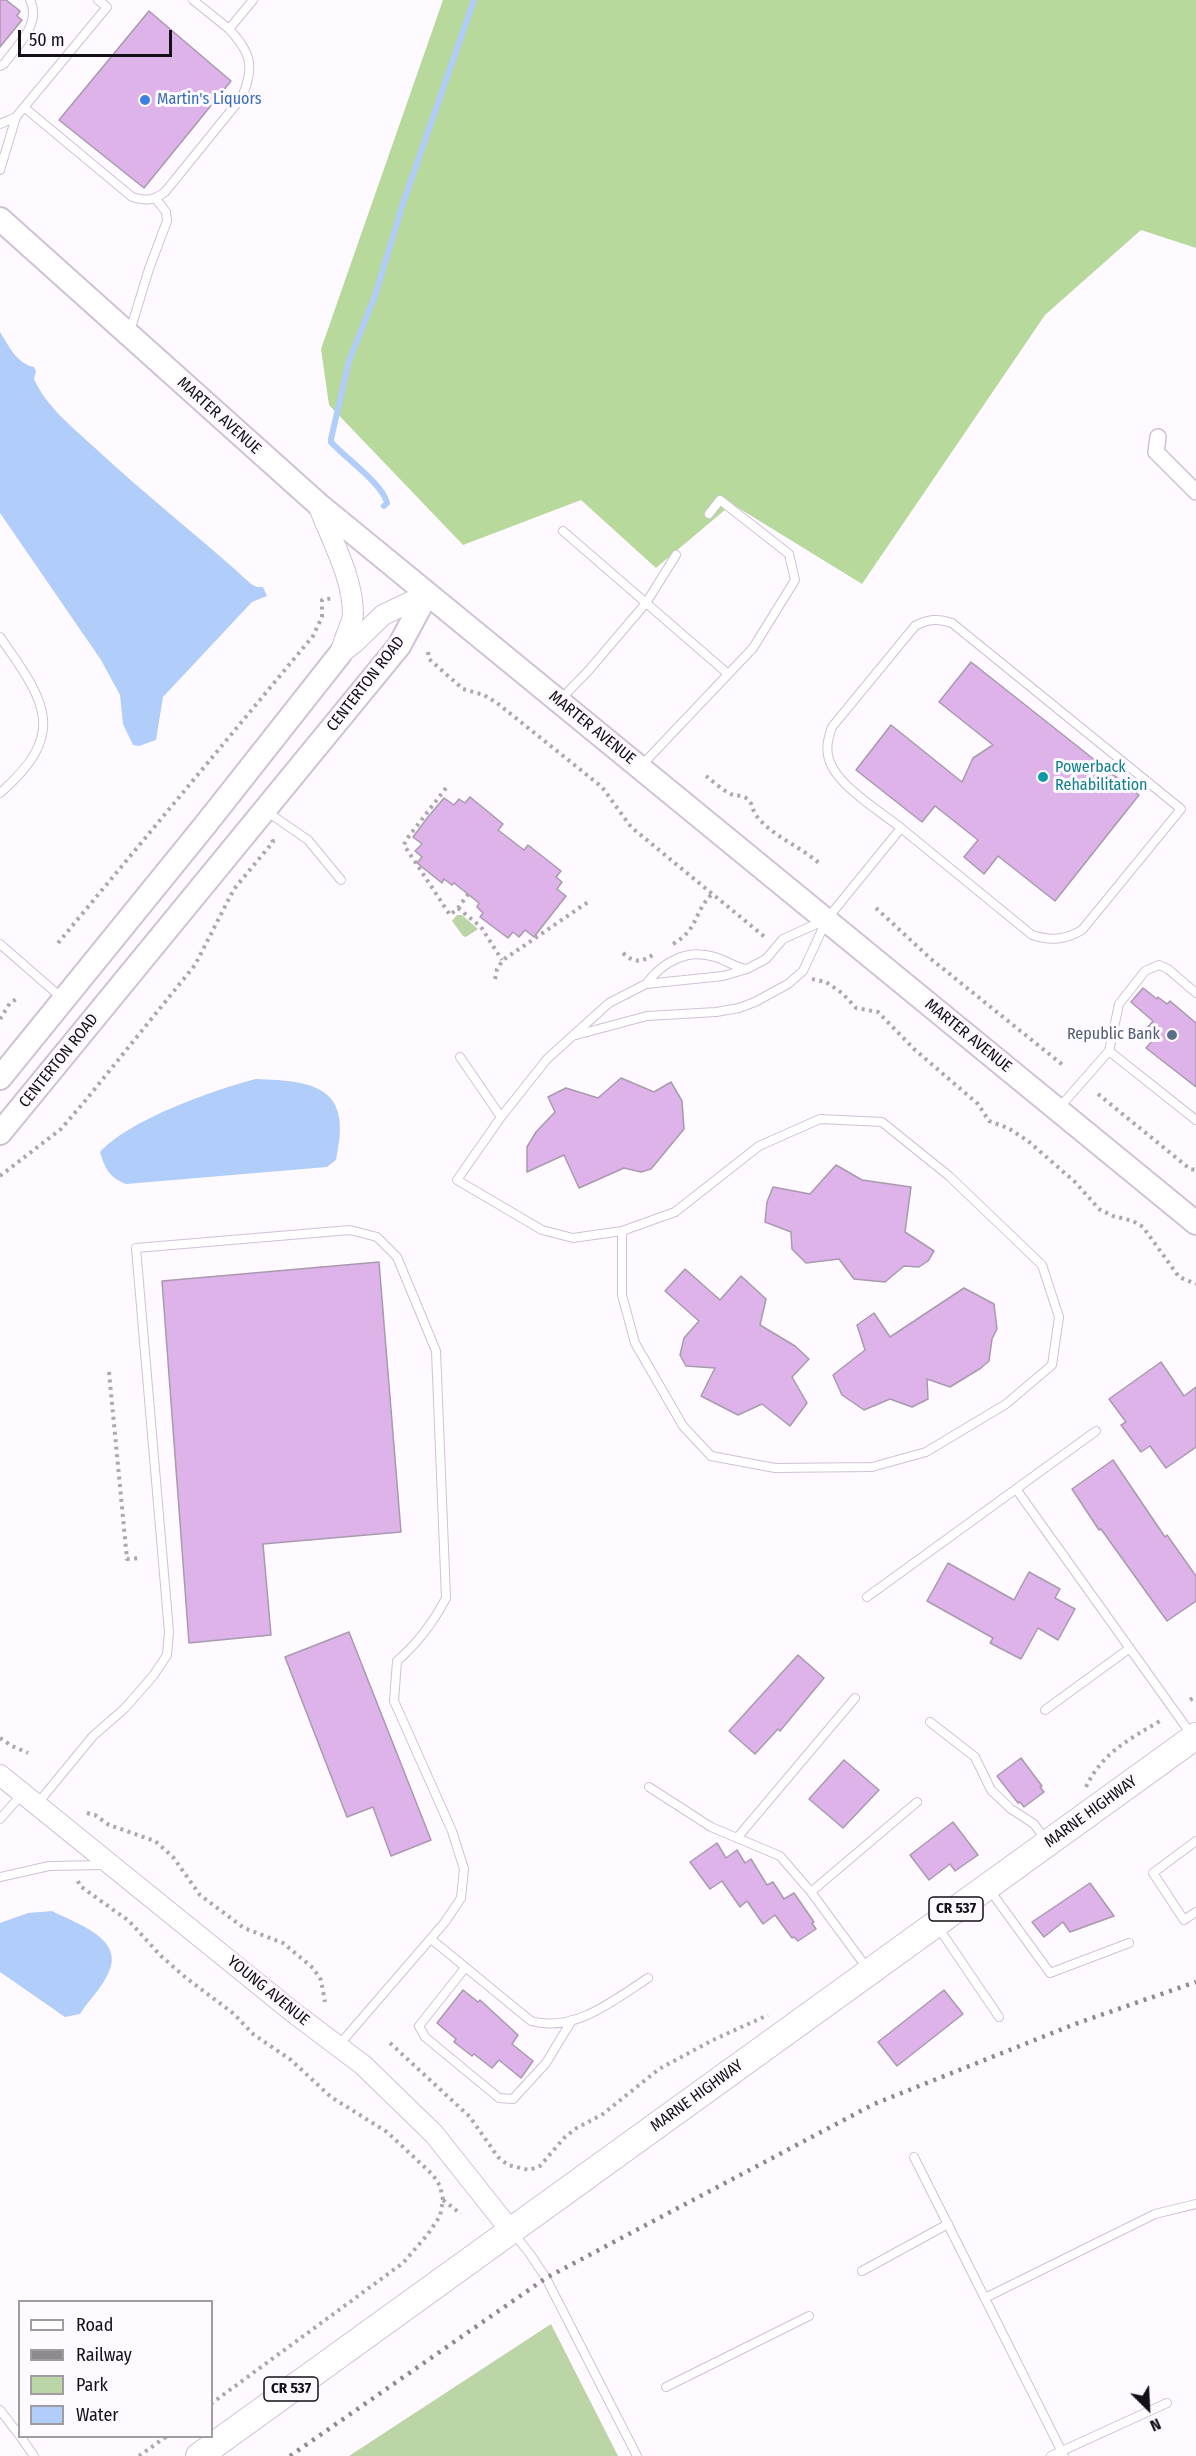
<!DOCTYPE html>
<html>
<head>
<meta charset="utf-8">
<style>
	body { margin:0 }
	#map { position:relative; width:1196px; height:2456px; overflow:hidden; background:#fefaff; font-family:"Fira Sans Condensed",sans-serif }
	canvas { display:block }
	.legend { position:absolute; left:18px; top:2300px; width:195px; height:138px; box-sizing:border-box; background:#fefaff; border:2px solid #a19ca2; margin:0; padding:8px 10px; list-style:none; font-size:18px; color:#150f17 }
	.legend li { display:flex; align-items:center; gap:12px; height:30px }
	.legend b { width:30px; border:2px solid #a19ca2 }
	.north { position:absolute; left:1118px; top:2378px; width:60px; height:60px; -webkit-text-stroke:4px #fefaff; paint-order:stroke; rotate:156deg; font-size:16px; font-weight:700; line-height:24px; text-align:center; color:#150f17 }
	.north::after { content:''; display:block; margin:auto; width:21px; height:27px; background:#150f17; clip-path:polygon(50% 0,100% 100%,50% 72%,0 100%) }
	.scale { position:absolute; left:18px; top:30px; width:154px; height:27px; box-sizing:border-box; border:3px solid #150f17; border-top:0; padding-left:8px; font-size:18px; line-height:21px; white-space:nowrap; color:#150f17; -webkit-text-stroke:4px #fefaff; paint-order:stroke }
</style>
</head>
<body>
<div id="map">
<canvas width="1196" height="2456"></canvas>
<ul class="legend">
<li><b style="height:8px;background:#fff"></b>Road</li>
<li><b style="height:8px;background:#8e898f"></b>Railway</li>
<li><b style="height:16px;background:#bbd5a6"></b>Park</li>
<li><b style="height:16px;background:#b1cefb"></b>Water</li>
</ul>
<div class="north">N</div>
<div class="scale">50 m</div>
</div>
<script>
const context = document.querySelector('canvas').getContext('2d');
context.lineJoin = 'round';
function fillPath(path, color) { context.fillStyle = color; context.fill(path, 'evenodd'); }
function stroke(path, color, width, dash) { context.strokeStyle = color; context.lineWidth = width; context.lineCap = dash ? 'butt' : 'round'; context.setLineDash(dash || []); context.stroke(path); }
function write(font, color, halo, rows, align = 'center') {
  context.font = font + ' "Fira Sans Condensed",sans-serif'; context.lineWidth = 6; context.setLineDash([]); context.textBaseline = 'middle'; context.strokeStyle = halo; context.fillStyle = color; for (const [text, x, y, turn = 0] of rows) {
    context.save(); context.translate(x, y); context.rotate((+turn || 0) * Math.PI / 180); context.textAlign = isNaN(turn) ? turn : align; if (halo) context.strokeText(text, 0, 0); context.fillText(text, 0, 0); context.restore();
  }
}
fillPath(new Path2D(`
	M 457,915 L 462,915 L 478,929 L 466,937 L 463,936 L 452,921 Z
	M 551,2324 L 618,2456 L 349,2456 Z`), '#bbd5a6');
fillPath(new Path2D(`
	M 443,0 L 1196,0 L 1196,248 L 1141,230 L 1045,315 L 862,584 L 732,504 L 656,568 L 581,500 L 463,545 L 329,405 L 321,349 Z`), '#b8d99c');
fillPath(new Path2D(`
	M 0,332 C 9,346 17,364 34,367 L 36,371 L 34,379 C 46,406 72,427 94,447 C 145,495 200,537 251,584 L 257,587 L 263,587 L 267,596 L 252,602 L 163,697 L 156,740 L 139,746 L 133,745 L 123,724 L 120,695 L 101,660 L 0,513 Z
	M 256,1079 C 316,1081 353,1087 336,1160 L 327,1167 L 126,1184 C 110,1178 105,1169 100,1152 C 129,1120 213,1090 256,1079 Z
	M 52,1911 C 77,1924 128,1939 107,1976 C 100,1990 88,2001 80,2014 L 65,2017 L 0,1972 L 0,1923 L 28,1913 Z`), '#b1cefb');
stroke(new Path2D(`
	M 384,506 L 387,503 C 383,484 345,458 331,442 L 331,439 L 349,361 L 376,293 L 402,206 L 474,0`), '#b1cefb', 6);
const building = new Path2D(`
	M 0,0 L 6,0 L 20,11 L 17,16 L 22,20 L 0,47 Z
	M 149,11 L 231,81 L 144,188 L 59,120 Z
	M 971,662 L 1139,795 L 1055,901 L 998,856 L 984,874 L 964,857 L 978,840 L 935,806 L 922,822 L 856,770 L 891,725 L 962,782 L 973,758 L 993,745 L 939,702 Z
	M 470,797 L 503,824 L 498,830 L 524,850 L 528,845 L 561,871 L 556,877 L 562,882 L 557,889 L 566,896 L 534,937 L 525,930 L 519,937 L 513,932 L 508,938 L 480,917 L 483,913 L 477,907 L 479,903 L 454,883 L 452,885 L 444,879 L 442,883 L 417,863 L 422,857 L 415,851 L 422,844 L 413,837 L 428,817 L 444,798 L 454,805 L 459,799 L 465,803 Z
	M 1143,988 L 1157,999 L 1158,997 L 1167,1004 L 1170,1001 L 1196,1023 L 1196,1087 L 1146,1048 L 1154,1039 L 1144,1032 L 1153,1021 L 1131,1002 Z
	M 621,1078 L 654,1092 L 671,1082 L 682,1101 L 684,1129 L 651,1169 L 641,1172 L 624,1168 L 579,1188 L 564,1155 L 527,1172 L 527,1147 L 536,1132 L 555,1112 L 548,1097 L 566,1088 L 598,1098 Z
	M 836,1165 L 862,1180 L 911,1187 L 905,1232 L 934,1251 L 928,1261 L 919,1267 L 904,1266 L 885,1282 L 854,1279 L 839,1259 L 806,1263 L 792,1249 L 791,1232 L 765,1222 L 767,1202 L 773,1187 L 810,1194 Z
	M 379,1262 L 401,1532 L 263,1544 L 271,1635 L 189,1643 L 162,1281 Z
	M 685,1269 L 720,1300 L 741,1276 L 766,1299 L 760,1325 L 795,1346 L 809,1359 L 792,1377 L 807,1403 L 790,1426 L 762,1404 L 738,1415 L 701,1396 L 715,1368 L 686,1366 L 680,1355 L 684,1338 L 699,1321 L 665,1291 Z
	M 964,1288 L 994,1304 L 997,1329 L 992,1339 L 989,1361 L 981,1368 L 950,1387 L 927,1379 L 928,1399 L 912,1407 L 890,1399 L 864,1410 L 842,1395 L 833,1375 L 865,1350 L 857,1325 L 874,1313 L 890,1337 Z
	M 1161,1362 L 1184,1396 L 1196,1387 L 1196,1447 L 1166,1468 L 1150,1446 L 1141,1452 L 1121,1425 L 1126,1422 L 1109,1399 Z
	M 1113,1460 L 1165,1537 L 1167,1535 L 1196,1576 L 1196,1601 L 1167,1621 L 1111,1543 L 1101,1529 L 1099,1530 L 1072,1489 Z
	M 948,1563 L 1014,1600 L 1029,1572 L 1060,1589 L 1055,1598 L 1075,1609 L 1058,1640 L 1038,1628 L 1021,1659 L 990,1643 L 993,1638 L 927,1601 Z
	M 349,1632 L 431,1840 L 391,1856 L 373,1807 L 347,1817 L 285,1657 Z
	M 798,1655 L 824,1678 L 780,1731 L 778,1729 L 755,1754 L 729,1731 Z
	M 1021,1758 L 1042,1786 L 1040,1787 L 1044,1792 L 1024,1807 L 1020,1802 L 1018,1803 L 997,1776 Z
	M 844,1760 L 879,1790 L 843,1828 L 809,1799 Z
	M 953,1822 L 978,1855 L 955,1871 L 950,1864 L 929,1880 L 910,1855 Z
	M 717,1843 L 726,1858 L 737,1850 L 745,1863 L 751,1859 L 767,1885 L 773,1882 L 784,1899 L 794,1893 L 814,1922 L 812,1923 L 816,1929 L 798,1941 L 794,1937 L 792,1938 L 775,1915 L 763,1924 L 747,1901 L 740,1907 L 722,1881 L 710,1889 L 690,1862 Z
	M 1090,1883 L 1114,1916 L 1070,1932 L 1063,1922 L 1044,1937 L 1032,1922 Z
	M 463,1990 L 478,2002 L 480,2000 L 518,2035 L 512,2044 L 533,2061 L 521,2078 L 499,2060 L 492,2068 L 474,2054 L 472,2056 L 454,2042 L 456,2039 L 437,2023 Z
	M 944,1990 L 963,2014 L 897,2066 L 878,2042 Z`);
fillPath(building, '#ddb3ea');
stroke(building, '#a99aae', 1.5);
const service = new Path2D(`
	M 193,0 L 229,29 L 253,0
	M 0,66 L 4,64 C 17,46 42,23 30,0
	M 25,108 L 132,197 C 146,201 153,201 165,192 L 242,97 C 255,66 251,53 229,29
	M 0,124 L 16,117
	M 0,170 L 16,117 L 107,7 L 98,0
	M 130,331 L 149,269 L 167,221 L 166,212 L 156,199
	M 563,531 L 727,673
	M 0,637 C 45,701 69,733 0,793
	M 560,700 L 589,670 L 646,603 L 676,555
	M 641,766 L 753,648 L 795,580 L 789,554 L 720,500 L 709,514
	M 266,811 L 308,840 L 341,880
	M 0,944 L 62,998
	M 646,984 C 663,962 687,948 715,957 C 726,960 734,967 746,969
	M 576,1035 L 647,1016 L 716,1012 L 739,1008 L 755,1002 L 788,984 L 803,971 L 827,919 L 901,828 C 880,811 832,783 828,755 C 826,745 829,736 832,727 L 915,626 C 928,619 938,618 952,623 L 1181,809 L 1082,930 C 1065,940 1051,941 1032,935 L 901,828
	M 1109,1051 L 1119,1004 L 1145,971 L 1159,965 L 1168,969 L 1196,993
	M 460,1057 L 501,1117 L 547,1059 L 609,1003 L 646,984 L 723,976 L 747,969 L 766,959 L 783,939 L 823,921
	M 1059,1108 L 1109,1051 L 1196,1120
	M 501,1117 L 457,1180 L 542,1230 L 573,1238 L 622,1231 L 675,1212 L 759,1146 L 820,1119 L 882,1122 L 949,1176 L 1042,1265 L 1059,1317 L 1052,1365 L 1006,1404 L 926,1452 L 872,1467 L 775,1468 L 711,1456 L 683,1426 L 635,1343 L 622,1295 L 622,1231
	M 1016,1489 L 1191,1734
	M 867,1597 L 1096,1431
	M 1045,1710 L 1130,1648
	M 930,1722 L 975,1757 L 991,1790 L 1011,1809 L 1034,1824 L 1045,1839
	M 649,1787 L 711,1827 L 780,1856 L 811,1892 L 867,1968
	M 38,1803 L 93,1736 L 125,1708 L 153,1676 L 167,1655 L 169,1632 L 136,1248 L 350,1230 L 377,1237 L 397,1257 L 436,1351 L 446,1598 C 433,1623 418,1643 397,1661 L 394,1701 L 452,1831 L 464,1869 L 461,1898 L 445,1922 L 339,2045
	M 0,1819 L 22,1794
	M 737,1838 L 855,1698
	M 1196,1841 L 1153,1873 L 1184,1920 L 1196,1912
	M 0,1877 L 49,1866 L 105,1865
	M 989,1889 L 1050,1973 L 1129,1943
	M 811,1892 L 917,1802
	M 938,1927 L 999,2017
	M 431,1939 L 531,2021 C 574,2033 613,2001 648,1978
	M 465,1968 L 419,2026 L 425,2037 L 499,2098 L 513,2099 L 546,2063 L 572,2020
	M 914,2157 L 1064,2456
	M 514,2234 L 530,2254 L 546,2278 L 637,2456
	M 862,2271 L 948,2224
	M 985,2298 L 1155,2214 L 1196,2204
	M 666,2387 L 809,2316
	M 0,2410 L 20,2436
	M 20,2436 L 34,2456
	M 1051,2456 L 1167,2403`);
const minor = new Path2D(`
	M 1158,437 L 1156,452 L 1196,492`);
const tertiary = new Path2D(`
	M 318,504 C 331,540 353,576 353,615 C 353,621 342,644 340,654
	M 340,654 L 354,643 L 383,615 L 427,594
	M 0,1775 L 294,2013 L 363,2065 L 434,2134 L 511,2231`);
const secondary = new Path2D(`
	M 0,219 L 318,504 L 1196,1223
	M 0,1078 L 206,824 L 340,654
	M 0,1133 L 399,646 L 427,594`);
const primary = new Path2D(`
	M 199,2456 L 1196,1736`);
stroke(service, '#d1c1d7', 10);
stroke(minor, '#d1c1d7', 18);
stroke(tertiary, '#d1c1d7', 22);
stroke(secondary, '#d1c1d7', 26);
stroke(primary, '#d1c1d7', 28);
stroke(new Path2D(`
	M 428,652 L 429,659 L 463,689 L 484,695 L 497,703 L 602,787 L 631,827 L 766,938
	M 706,776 C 714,782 723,791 733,795 C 737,796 742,795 746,798 C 752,801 752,808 755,814 C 772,837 801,846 821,865
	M 446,788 L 406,840 L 404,845 L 450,915 L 458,908 L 469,893
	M 458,908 L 481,927 L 502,960
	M 876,908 L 931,959 L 1064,1066
	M 58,943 L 313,636 L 322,617 L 322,600 L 334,598
	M 673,944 C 699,929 693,913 712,894
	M 623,953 C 636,965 643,961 656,953
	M 495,979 L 497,969 L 503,960 L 591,900
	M 812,979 L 826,982 L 842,993 L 856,1008 L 878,1012 L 914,1049 L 978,1104 L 989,1121 L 1008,1128 L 1028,1141 L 1075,1182 L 1099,1209 L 1113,1216 L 1133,1221 L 1143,1227 L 1179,1277 L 1196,1284
	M 0,1019 L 10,1003 L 18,998
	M 1098,1094 L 1190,1169 L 1196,1170
	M 0,1176 L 61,1129 L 85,1101 L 195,965 L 234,889 L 273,842 L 272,839
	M 109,1372 L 127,1559 L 140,1558
	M 1190,1700 L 1196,1696
	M 0,1738 L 12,1746 L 28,1753
	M 1086,1787 C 1102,1753 1128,1740 1160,1721
	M 87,1813 L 95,1815 L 109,1825 L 155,1841 L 173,1857 L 200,1895 L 244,1928 L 283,1943 L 313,1968 L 321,1980 L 325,2002
	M 78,1881 L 80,1886 L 129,1921 L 161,1956 L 185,1977 L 234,2014 L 253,2034 L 291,2060 L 331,2097 L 387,2132 L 433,2175 L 440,2186 L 443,2200 L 440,2216 L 428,2234 L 403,2263 L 212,2403
	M 390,2043 L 470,2117 L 498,2157 L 508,2165 L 529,2170 L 540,2166 L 564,2138 L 575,2129 L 603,2114 L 659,2069 L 713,2040 L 768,2015
	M 443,2200 L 461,2214
	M 139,2456 L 167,2436`), '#ada8ae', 4, [3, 4.5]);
stroke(service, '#fff', 8);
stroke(minor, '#fff', 15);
stroke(tertiary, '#fff', 20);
stroke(secondary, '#fff', 22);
stroke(primary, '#fff', 26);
stroke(new Path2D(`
	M 290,2456 L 546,2278 L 874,2104 L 1075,2024 L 1196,1982`), '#8e898f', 4.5, [3, 6]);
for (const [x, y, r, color] of [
	[145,100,6,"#3f7fe0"],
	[1043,777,6,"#0f9aa8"],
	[1172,1035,6,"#5c6f8a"]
]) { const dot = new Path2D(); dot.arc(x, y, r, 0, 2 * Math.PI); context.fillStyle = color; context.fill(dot); stroke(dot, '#fefaff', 2); }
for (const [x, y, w] of [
	[956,1909,54],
	[291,2389,54]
]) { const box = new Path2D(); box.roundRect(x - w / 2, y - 12, w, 24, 4.5); context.fillStyle = '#fefaff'; context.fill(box); stroke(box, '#150f17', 1.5); }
write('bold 15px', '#150f17', null, [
	["CR 537",956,1909],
	["CR 537",291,2389]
]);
write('16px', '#366cbe', '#fefaff', [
	["Martin's Liquors",157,100]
], 'left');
write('16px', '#150f17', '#fefaff', [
	["MARTER AVENUE",219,416,42],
	["CENTERTON ROAD",366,684,-52],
	["MARTER AVENUE",592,728,39],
	["MARTER AVENUE",968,1036,39],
	["CENTERTON ROAD",59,1061,-51],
	["MARNE HIGHWAY",1091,1812,-36],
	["YOUNG AVENUE",268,1991,39],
	["MARNE HIGHWAY",697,2096,-36]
]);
write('16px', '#0d838f', '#fefaff', [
	["Powerback",1055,768],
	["Rehabilitation",1055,786]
], 'left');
write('16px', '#4e5e75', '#fefaff', [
	["Republic Bank",1160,1035]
], 'right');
</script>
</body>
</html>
